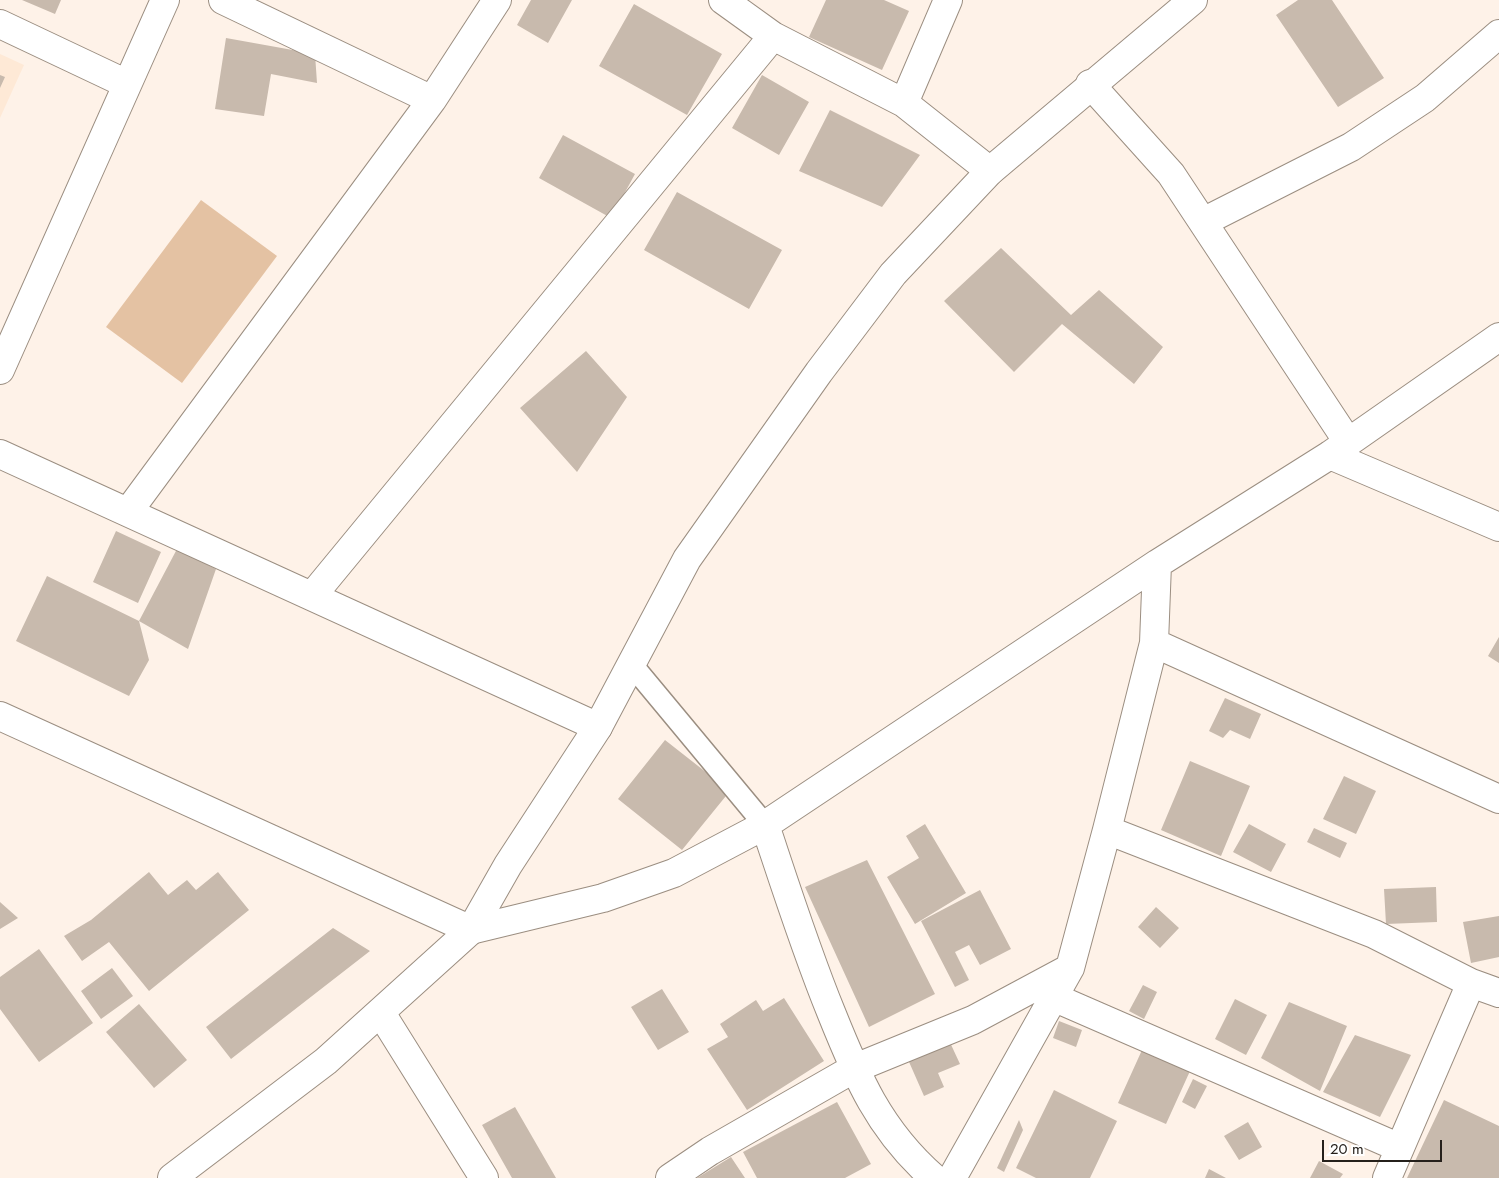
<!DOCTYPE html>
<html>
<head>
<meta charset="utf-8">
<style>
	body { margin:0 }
	#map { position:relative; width:1499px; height:1178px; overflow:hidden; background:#fef2e8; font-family:Jost,sans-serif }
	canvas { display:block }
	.scale { position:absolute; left:1322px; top:1140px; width:120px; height:22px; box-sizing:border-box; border:2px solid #25201b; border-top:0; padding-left:6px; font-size:15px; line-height:18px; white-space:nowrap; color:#25201b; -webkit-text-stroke:4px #fff; paint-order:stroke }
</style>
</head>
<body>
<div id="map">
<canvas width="1499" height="1178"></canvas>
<div class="scale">20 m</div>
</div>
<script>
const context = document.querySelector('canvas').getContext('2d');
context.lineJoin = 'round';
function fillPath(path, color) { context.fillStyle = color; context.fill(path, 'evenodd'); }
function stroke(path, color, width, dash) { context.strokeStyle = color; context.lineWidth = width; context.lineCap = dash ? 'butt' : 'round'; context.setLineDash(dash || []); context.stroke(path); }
fillPath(new Path2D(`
	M 0,54 L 24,65 L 0,118 Z`), '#fee9d6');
fillPath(new Path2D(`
	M 201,200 L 277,256 L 182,383 L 106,327 Z`), '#e4c2a3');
fillPath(new Path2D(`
	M 22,0 L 61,0 L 55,14 Z
	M 531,0 L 572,0 L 548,43 L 517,25 Z
	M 826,0 L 884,0 L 909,11 L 882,70 L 809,37 Z
	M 1298,0 L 1332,0 L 1384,78 L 1338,107 L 1276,15 Z
	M 634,4 L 722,54 L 687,115 L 599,66 Z
	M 226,38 L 315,54 L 317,83 L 271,74 L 264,116 L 215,109 Z
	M 0,75 L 5,77 L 0,88 Z
	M 762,75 L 809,102 L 779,155 L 732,128 Z
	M 830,110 L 920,155 L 882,207 L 799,171 Z
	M 563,135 L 635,174 L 611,218 L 539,178 Z
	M 677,192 L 782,250 L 749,309 L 644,250 Z
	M 1001,248 L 1071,315 L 1099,290 L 1163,347 L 1134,384 L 1062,324 L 1014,372 L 944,301 Z
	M 586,351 L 627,397 L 577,472 L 520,408 Z
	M 116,531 L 161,552 L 138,603 L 93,582 Z
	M 177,549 L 216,569 L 188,649 L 139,621 L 149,660 L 129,696 L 16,641 L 47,576 L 139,621 Z
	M 1499,637 L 1499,663 L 1488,656 Z
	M 1225,698 L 1261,714 L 1250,739 L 1230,730 L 1223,738 L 1209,731 Z
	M 665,740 L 730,791 L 682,850 L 618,799 Z
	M 1190,761 L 1250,786 L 1221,856 L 1161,830 Z
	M 1344,776 L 1376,791 L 1356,834 L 1323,819 Z
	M 925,824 L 966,893 L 915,924 L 887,877 L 919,858 L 906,836 Z
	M 1249,824 L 1286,844 L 1271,872 L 1233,852 Z
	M 1314,828 L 1347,843 L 1340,858 L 1307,842 Z
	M 867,860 L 935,994 L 869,1027 L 805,887 Z
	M 149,872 L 168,895 L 187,880 L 196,890 L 218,872 L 249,910 L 149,991 L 109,942 L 82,961 L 64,936 L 91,920 Z
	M 1436,887 L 1437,922 L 1386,924 L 1384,889 Z
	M 980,890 L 1011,949 L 980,965 L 969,945 L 955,952 L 969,980 L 955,987 L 921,921 Z
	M 0,902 L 18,918 L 0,929 Z
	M 1156,907 L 1179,928 L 1160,948 L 1138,927 Z
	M 1499,916 L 1499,957 L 1471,963 L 1463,922 Z
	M 333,928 L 370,951 L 231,1059 L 206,1027 Z
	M 39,949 L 93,1023 L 39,1062 L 0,1009 L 0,977 Z
	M 112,968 L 133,996 L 101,1019 L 81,991 Z
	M 1143,985 L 1157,992 L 1144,1019 L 1129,1011 Z
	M 662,989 L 689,1032 L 658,1050 L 631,1007 Z
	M 784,998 L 824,1061 L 747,1110 L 707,1049 L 728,1037 L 720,1024 L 756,1000 L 763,1011 Z
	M 1235,999 L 1267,1015 L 1246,1055 L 1215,1039 Z
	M 1289,1002 L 1347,1026 L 1320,1091 L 1261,1058 Z
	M 139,1004 L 187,1060 L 154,1088 L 106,1032 Z
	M 1059,1021 L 1082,1030 L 1076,1047 L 1053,1038 Z
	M 1355,1035 L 1411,1055 L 1380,1117 L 1323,1092 Z
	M 947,1036 L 960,1064 L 938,1073 L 944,1087 L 924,1096 L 906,1055 Z
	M 1142,1050 L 1190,1071 L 1166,1124 L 1118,1103 Z
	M 1193,1079 L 1207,1086 L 1195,1109 L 1182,1102 Z
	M 1054,1090 L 1117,1121 L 1090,1178 L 1036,1178 L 1016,1168 Z
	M 1444,1100 L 1499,1126 L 1499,1178 L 1407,1178 Z
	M 837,1102 L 871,1164 L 845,1178 L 757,1178 L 743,1152 Z
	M 515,1107 L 556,1178 L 512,1178 L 482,1125 Z
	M 1019,1120 L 1023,1130 L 1004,1172 L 997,1168 Z
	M 1248,1122 L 1262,1147 L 1239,1160 L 1224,1136 Z
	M 731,1157 L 745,1178 L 697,1178 Z
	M 1319,1161 L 1343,1174 L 1340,1178 L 1310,1178 Z
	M 1209,1169 L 1226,1178 L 1205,1178 Z`), '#c8baad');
const service = new Path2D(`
	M 632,665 L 765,825`);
const minor = new Path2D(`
	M 223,0 L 432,100
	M 723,0 L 773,36 L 904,103 L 990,171
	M 0,24 L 127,84
	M 1090,84 L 1171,174 L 1348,442
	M 904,103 L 948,0
	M 1203,222 L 1351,147 L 1425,98 L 1499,34
	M 0,370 L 165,0
	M 0,454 L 598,727
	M 1330,455 L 1499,527
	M 128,512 L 432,100 L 497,0
	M 312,596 L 773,36
	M 1154,643 L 1499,799
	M 0,716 L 471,930 L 603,898 L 674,873 L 765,825 L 1157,564 L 1330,455 L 1499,337
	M 765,825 C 786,888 806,951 831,1012 C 857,1077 879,1130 934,1178
	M 1107,830 L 1374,934 L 1471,983 L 1499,993
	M 1053,997 L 1400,1148
	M 381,1013 L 484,1178
	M 670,1178 L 710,1151 L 853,1069 L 973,1020 L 1070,968
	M 952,1178 L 1070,968 L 1107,830 L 1154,643 L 1157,564
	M 1387,1178 L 1471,983`);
const tertiary = new Path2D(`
	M 172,1178 L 326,1061 L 471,930 L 508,865 L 598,727 L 687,559 L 819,372 L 893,274 L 990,171 L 1193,0`);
stroke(service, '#9b8e81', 24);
stroke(minor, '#9b8e81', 30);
stroke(tertiary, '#9b8e81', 30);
stroke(service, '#fff', 21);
stroke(minor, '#fff', 28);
stroke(tertiary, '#fff', 28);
</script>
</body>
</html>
